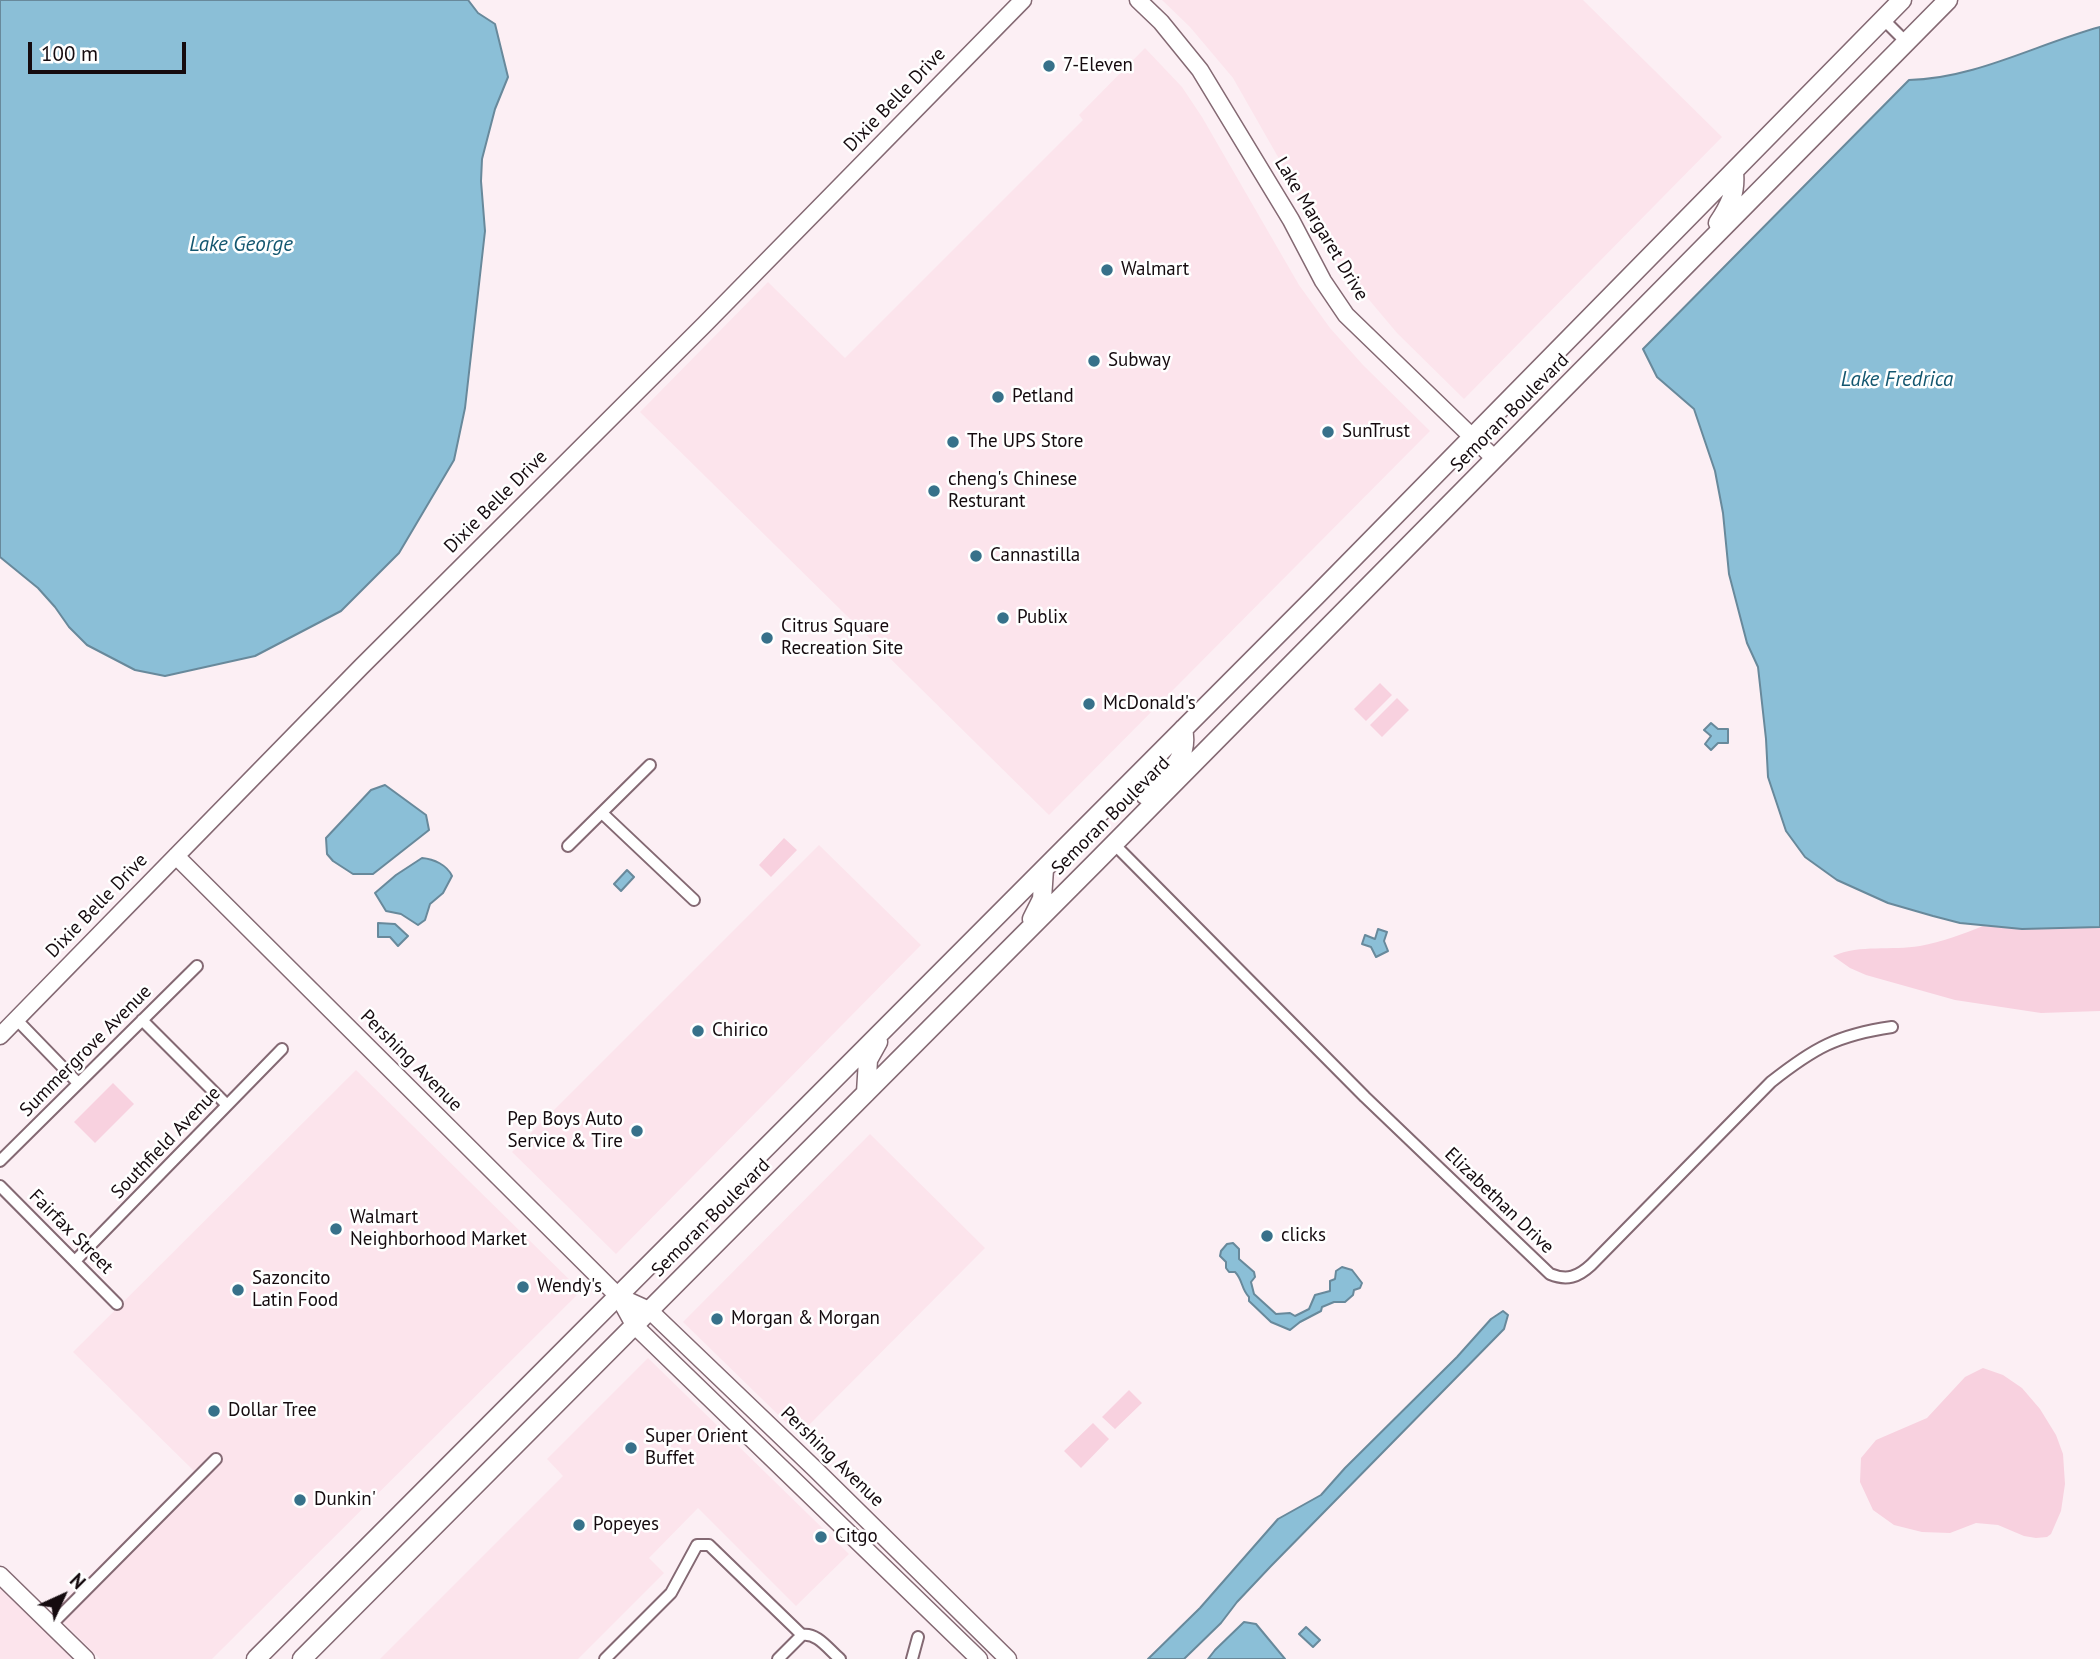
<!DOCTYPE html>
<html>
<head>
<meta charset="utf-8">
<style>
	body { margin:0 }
	#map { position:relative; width:2100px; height:1659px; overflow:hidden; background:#fceff4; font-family:"PT Sans",sans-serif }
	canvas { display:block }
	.north { position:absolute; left:28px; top:1561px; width:70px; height:70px; -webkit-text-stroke:5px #fff; paint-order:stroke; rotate:45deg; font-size:19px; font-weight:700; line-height:28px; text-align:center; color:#150b0f }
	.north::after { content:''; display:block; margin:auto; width:24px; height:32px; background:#150b0f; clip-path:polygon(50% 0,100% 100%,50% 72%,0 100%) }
	.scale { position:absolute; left:28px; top:42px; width:158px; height:32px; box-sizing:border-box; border:4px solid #150b0f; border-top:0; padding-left:9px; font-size:21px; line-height:24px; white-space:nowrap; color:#150b0f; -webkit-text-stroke:5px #fff; paint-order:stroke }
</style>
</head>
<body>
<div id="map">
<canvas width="2100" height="1659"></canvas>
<div class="north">N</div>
<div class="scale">100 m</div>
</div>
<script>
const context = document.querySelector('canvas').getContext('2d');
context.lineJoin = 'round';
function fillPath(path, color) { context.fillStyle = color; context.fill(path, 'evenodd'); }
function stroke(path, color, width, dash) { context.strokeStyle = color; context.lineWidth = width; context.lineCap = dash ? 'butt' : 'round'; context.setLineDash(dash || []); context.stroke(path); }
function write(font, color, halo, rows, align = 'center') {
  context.font = font + ' "PT Sans",sans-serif'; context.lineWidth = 5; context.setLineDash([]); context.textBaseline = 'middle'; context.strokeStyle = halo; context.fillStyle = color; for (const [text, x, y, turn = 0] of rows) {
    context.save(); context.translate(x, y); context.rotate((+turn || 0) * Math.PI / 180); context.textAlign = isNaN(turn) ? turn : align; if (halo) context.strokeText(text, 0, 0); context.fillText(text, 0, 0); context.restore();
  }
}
fillPath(new Path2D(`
	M 1162,0 L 1583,0 L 1722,137 L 1464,399 L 1397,333 L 1339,264 L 1233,78 L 1190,27 Z
	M 1145,48 L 1182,87 L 1202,117 L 1299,285 L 1330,328 L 1363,365 L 1430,431 L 1049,815 L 640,412 L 768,282 L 845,358 L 1083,120 L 1079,115 Z
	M 819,845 L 921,945 L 616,1254 L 512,1152 Z
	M 356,1070 L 581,1291 L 212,1659 L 100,1659 L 53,1612 L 194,1471 L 73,1352 Z
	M 870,1134 L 985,1248 L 799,1435 L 683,1322 Z
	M 648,1358 L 849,1554 L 796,1606 L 698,1508 L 649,1558 L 664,1573 L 578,1659 L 380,1659 L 563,1476 L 547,1459 Z
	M 0,1587 L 72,1659 L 0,1659 Z`), '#fce4ec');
fillPath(new Path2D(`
	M 1380,683 L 1392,695 L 1366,721 L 1354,709 Z
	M 1397,698 L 1409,710 L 1382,737 L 1370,725 Z
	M 784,838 L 797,850 L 771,877 L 759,865 Z
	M 1983,926 L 2022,929 L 2100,927 L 2100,1011 L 2041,1013 L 1955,1000 L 1866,975 L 1850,968 L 1833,956 C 1861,944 1891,951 1920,946 C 1942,942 1963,934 1983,926 Z
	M 113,1083 L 134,1104 L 95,1143 L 74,1122 Z
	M 1983,1368 L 2003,1375 L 2022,1388 L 2040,1409 L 2056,1435 L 2063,1454 L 2065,1484 L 2061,1511 L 2051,1534 L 2047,1537 L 2036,1538 L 2024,1536 L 1998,1525 L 1976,1523 L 1950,1533 L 1922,1532 L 1894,1525 L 1873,1510 L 1860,1482 L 1861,1458 L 1876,1440 L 1927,1418 L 1965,1377 Z
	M 1129,1390 L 1142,1403 L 1115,1429 L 1102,1417 Z
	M 1093,1423 L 1109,1439 L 1081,1468 L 1064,1451 Z`), '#f8d1df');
const water = new Path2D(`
	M 0,0 L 468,0 L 478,13 L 495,24 L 508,77 L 495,109 L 482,159 L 481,181 L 485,231 L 465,408 L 454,460 L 399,553 L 341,611 L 255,656 L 165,676 L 135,670 L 87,645 L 69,627 L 55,607 L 38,588 L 0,557 Z
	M 2100,27 L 2100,927 L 2022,929 L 1960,923 L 1933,916 L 1888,903 L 1837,880 L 1805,857 L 1786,831 L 1768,777 L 1766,739 L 1758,667 L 1747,643 L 1729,574 L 1723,513 L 1715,471 L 1694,409 L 1657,377 L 1643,349 L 1909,80 C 1974,79 2037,44 2100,27 Z
	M 1711,723 L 1718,729 L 1728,729 L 1728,743 L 1718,743 L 1711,750 L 1705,744 L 1711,736 L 1704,730 Z
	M 385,785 L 426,815 L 429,830 L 373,874 L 353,874 L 333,861 L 327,854 L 326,838 L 371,790 Z
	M 422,858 C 434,859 447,865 452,876 L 443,893 L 430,904 L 425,920 L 418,925 L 401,914 L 386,911 L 375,893 L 396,875 Z
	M 627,870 L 634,877 L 621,891 L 614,884 Z
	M 378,923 L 395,924 L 408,936 L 398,946 L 390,937 L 378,937 Z
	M 1378,929 L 1387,932 L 1384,941 L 1388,951 L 1376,957 L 1371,947 L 1362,944 L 1365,935 L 1375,939 Z
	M 1233,1243 L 1239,1249 L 1239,1259 L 1254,1272 L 1255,1277 L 1251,1282 L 1254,1294 L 1276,1314 L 1290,1313 L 1295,1316 L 1309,1309 L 1315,1295 L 1330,1291 L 1330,1281 L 1335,1279 L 1336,1271 L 1342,1267 L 1352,1270 L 1362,1283 L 1360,1288 L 1354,1290 L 1353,1295 L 1345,1302 L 1334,1302 L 1322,1307 L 1321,1311 L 1300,1322 L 1290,1330 L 1271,1322 L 1249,1301 L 1249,1297 C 1241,1289 1243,1280 1235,1272 L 1229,1272 L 1226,1268 L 1226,1262 L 1220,1256 L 1221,1251 L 1227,1244 Z
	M 1503,1311 L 1508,1315 L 1504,1329 L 1271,1566 L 1237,1602 L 1221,1623 L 1184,1659 L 1148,1659 L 1200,1608 L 1278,1519 L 1321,1495 L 1345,1468 L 1457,1357 L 1491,1319 Z
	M 1244,1622 L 1256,1624 L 1285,1659 L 1208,1659 L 1215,1650 Z
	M 1306,1627 L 1320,1640 L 1313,1647 L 1299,1634 Z`);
fillPath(water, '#8bbfd7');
stroke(water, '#68899b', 2);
const street = new Path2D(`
	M 1883,19 L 1906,42
	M 602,813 L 694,900
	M 1114,844 L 1365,1097 L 1550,1274 C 1567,1281 1578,1277 1591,1265 L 1771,1082 C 1814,1048 1837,1035 1892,1027
	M 568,846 L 650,765
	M 16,1019 L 78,1083
	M 142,1020 L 227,1105
	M 0,1161 L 197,966
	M 0,1186 L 117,1304
	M 75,1261 L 282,1049
	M 51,1625 L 216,1459
	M 605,1659 L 671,1593 L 697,1545 L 709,1545 L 802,1635 C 817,1632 829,1650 840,1659
	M 778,1659 L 802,1635
	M 912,1659 L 918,1637`);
const secondary = new Path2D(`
	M 1138,0 L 1161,22 L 1200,70 L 1291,220 L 1323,281 L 1346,315 L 1494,458
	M 176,856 L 618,1296 L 634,1325 L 979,1659
	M 0,1036 L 361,667 L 705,324 L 1023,0
	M 618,1296 L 649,1310 L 815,1469 L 1008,1659
	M 0,1575 L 86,1659`);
const primary = new Path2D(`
	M 1718,223 C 1730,205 1736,193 1734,172
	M 1145,795 C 1166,774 1190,761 1183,729
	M 1032,919 L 1042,899 L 1044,869
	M 866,1093 L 868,1060 L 878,1042
	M 256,1659 L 1318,594 L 1902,0
	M 302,1659 L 1096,862 L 1948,0`);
stroke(street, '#846973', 14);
stroke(secondary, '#846973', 19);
stroke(primary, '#846973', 21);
stroke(street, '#fff', 10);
stroke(secondary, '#fff', 16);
stroke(primary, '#fff', 18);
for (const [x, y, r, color] of [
	[1049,66,7,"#37718a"],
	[1107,270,7,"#37718a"],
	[1094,361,7,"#37718a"],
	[998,397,7,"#37718a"],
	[1328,432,7,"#37718a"],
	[953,442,7,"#37718a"],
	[934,491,7,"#37718a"],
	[976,556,7,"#37718a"],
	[1003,618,7,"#37718a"],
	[767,638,7,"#37718a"],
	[1089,704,7,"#37718a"],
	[698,1031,7,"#37718a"],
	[637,1131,7,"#37718a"],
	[336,1229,7,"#37718a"],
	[1267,1236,7,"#37718a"],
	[523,1287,7,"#37718a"],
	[238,1290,7,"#37718a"],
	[717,1319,7,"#37718a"],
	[214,1411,7,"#37718a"],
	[631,1448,7,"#37718a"],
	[300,1500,7,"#37718a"],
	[579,1525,7,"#37718a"],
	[821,1537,7,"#37718a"]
]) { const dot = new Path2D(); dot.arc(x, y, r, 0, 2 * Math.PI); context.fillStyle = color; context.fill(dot); stroke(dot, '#fff', 2.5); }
write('19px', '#150b0f', '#fff', [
	["7-Eleven",1063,66],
	["Walmart",1121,270],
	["Subway",1108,361],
	["Petland",1012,397],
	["SunTrust",1342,432],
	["The UPS Store",967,442],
	["cheng's Chinese",948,480],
	["Resturant",948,502],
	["Cannastilla",990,556],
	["Publix",1017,618],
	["Citrus Square",781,627],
	["Recreation Site",781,649],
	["McDonald's",1103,704],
	["Chirico",712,1031],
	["Pep Boys Auto",623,1120,"right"],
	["Service & Tire",623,1142,"right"],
	["Walmart",350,1218],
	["Neighborhood Market",350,1240],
	["clicks",1281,1236],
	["Sazoncito",252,1279],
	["Latin Food",252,1301],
	["Wendy's",537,1287],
	["Morgan & Morgan",731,1319],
	["Dollar Tree",228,1411],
	["Super Orient",645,1437],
	["Buffet",645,1459],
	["Dunkin'",314,1500],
	["Popeyes",593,1525],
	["Citgo",835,1537]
], 'left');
write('19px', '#150b0f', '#fff', [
	["Dixie Belle Drive",895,100,-46],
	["Lake Margaret Drive",1321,229,59],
	["Semoran Boulevard",1510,413,-45],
	["Dixie Belle Drive",496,502,-45],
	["Semoran Boulevard",1111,816,-45],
	["Dixie Belle Drive",97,906,-46],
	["Summergrove Avenue",86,1051,-45],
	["Pershing Avenue",411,1061,45],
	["Southfield Avenue",166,1143,-46],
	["Elizabethan Drive",1499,1201,44],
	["Semoran Boulevard",711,1218,-45],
	["Fairfax Street",71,1232,45],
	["Pershing Avenue",832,1457,44]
]);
write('italic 21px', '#145770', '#fff', [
	["Lake George",241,245],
	["Lake Fredrica",1897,380]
]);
</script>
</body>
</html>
